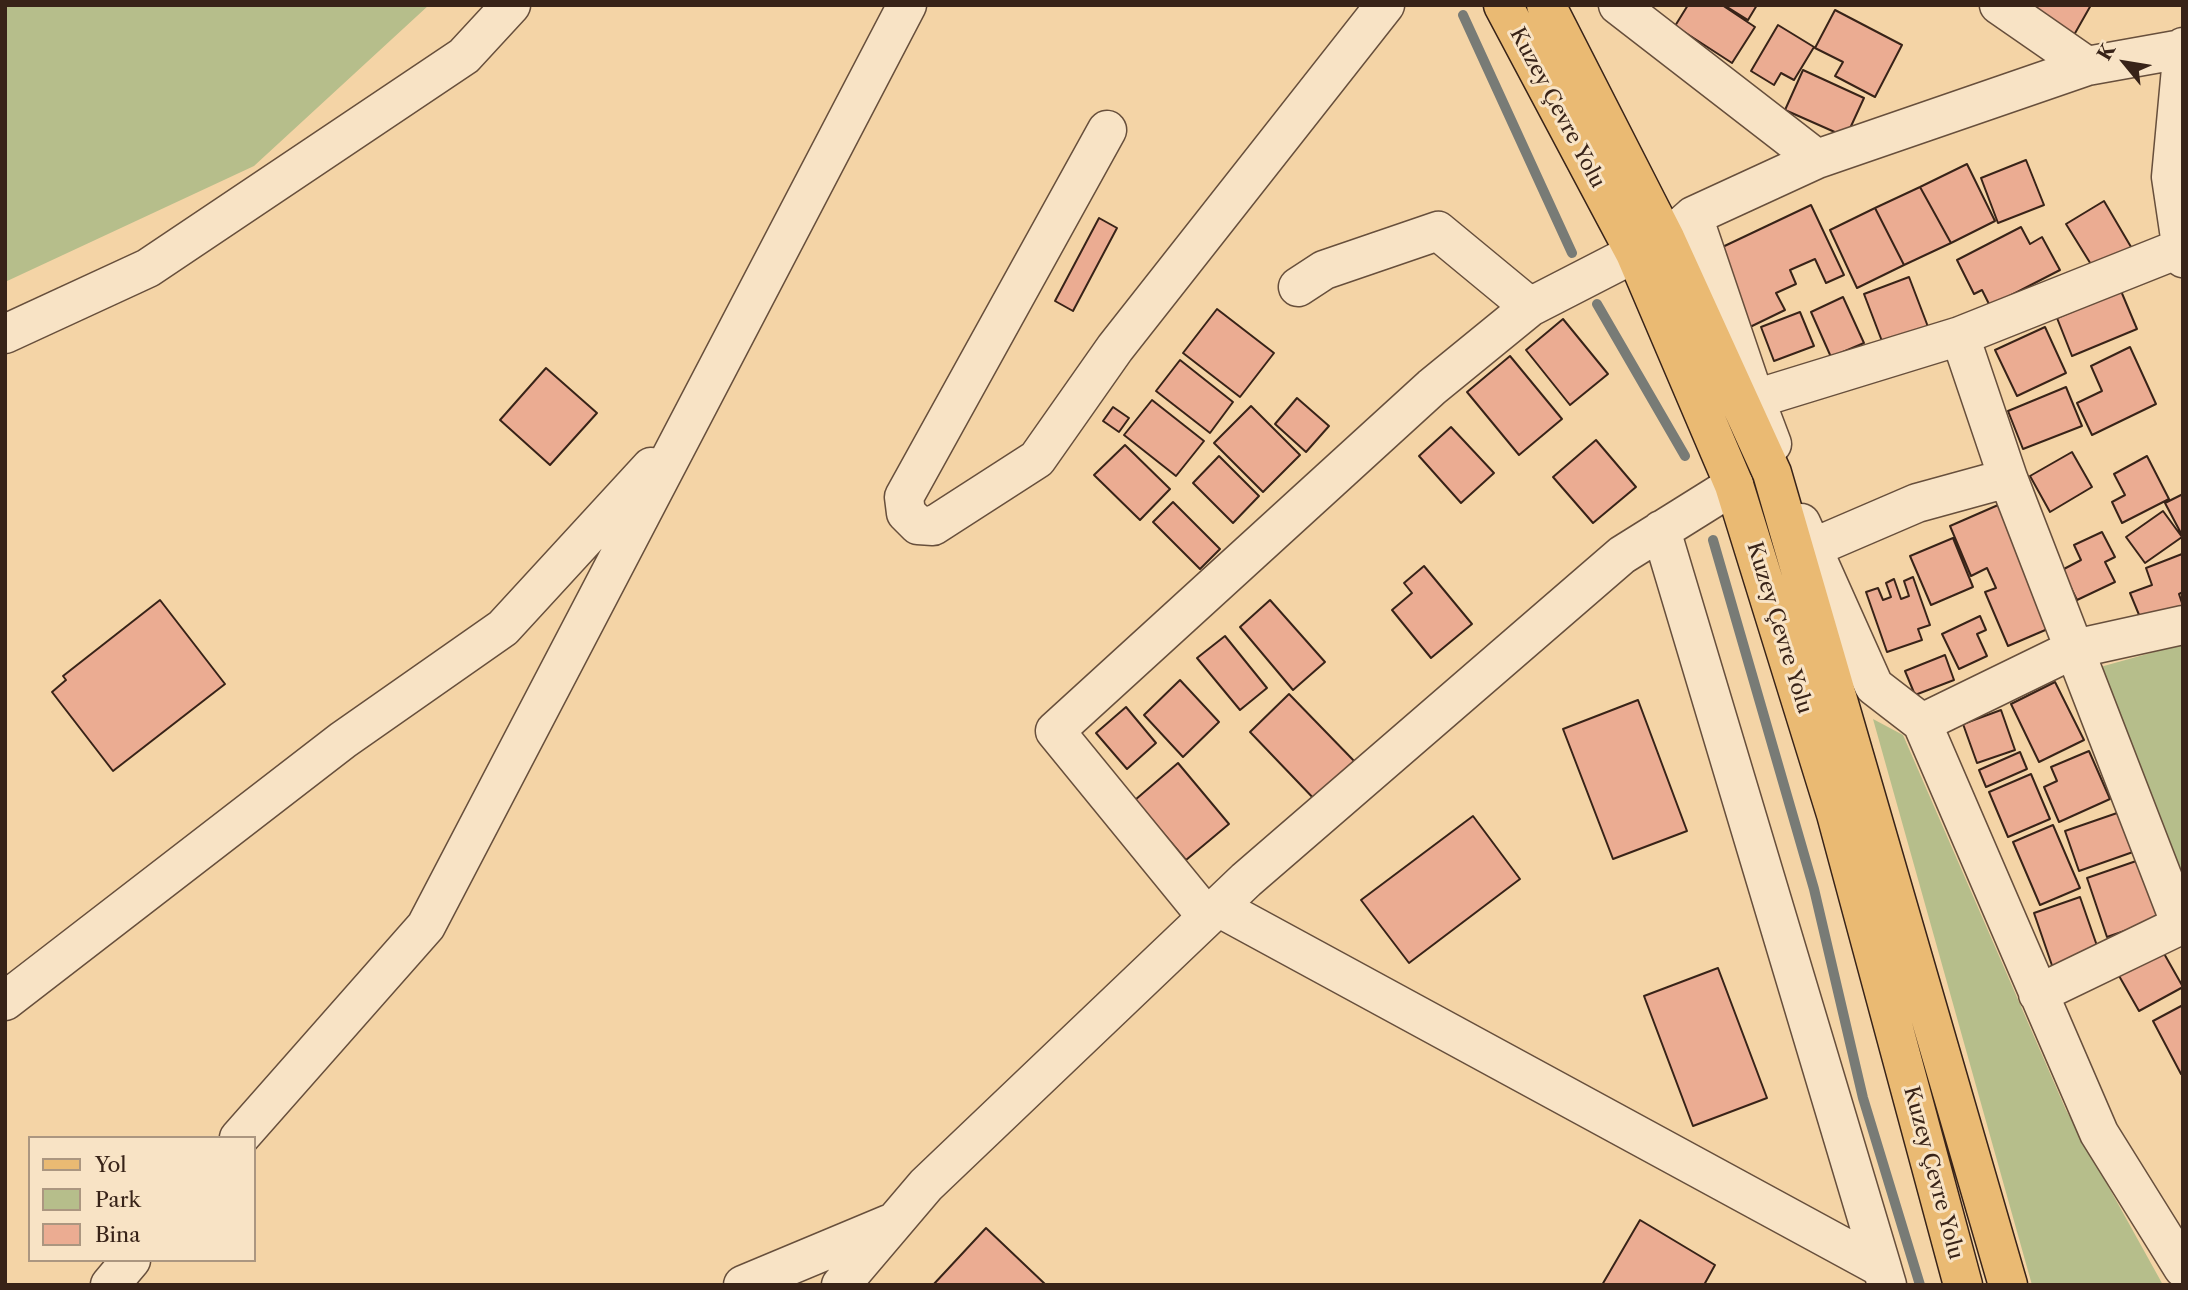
<!DOCTYPE html>
<html>
<head>
<meta charset="utf-8">
<style>
	body { margin:0 }
	#map { position:relative; width:2188px; height:1290px; overflow:hidden; background:#f4d4a6; font-family:"Libre Caslon Text",serif }
	canvas { display:block }
	.frame { position:absolute; inset:0; border:7px solid #382318; pointer-events:none }
	.legend { position:absolute; left:28px; top:1136px; width:228px; height:126px; box-sizing:border-box; background:#f8e3c5; border:2px solid #ab9680; margin:0; padding:9px 12px; list-style:none; font-size:21px; color:#382318 }
	.legend li { display:flex; align-items:center; gap:14px; height:35px }
	.legend b { width:35px; border:2px solid #ab9680 }
	.north { position:absolute; left:2090px; top:28px; width:70px; height:70px; -webkit-text-stroke:5px #f8e3c5; paint-order:stroke; rotate:300deg; font-size:19px; font-weight:700; line-height:28px; text-align:center; color:#382318 }
	.north::after { content:''; display:block; margin:auto; width:24px; height:32px; background:#382318; clip-path:polygon(50% 0,100% 100%,50% 72%,0 100%) }
</style>
</head>
<body>
<div id="map">
<canvas width="2188" height="1290"></canvas>
<div class="frame"></div>
<ul class="legend">
<li><b style="height:9px;background:#eaba73"></b>Yol</li>
<li><b style="height:19px;background:#b6be8b"></b>Park</li>
<li><b style="height:19px;background:#ebac92"></b>Bina</li>
</ul>
<div class="north">K</div>
</div>
<script>
const context = document.querySelector('canvas').getContext('2d');
context.lineJoin = 'round';
function fillPath(path, color) { context.fillStyle = color; context.fill(path, 'evenodd'); }
function stroke(path, color, width, dash) { context.strokeStyle = color; context.lineWidth = width; context.lineCap = dash ? 'butt' : 'round'; context.setLineDash(dash || []); context.stroke(path); }
function write(font, color, halo, rows, align = 'center') {
  context.font = font + ' "Libre Caslon Text",serif'; context.lineWidth = 6; context.setLineDash([]); context.textBaseline = 'middle'; context.strokeStyle = halo; context.fillStyle = color; for (const [text, x, y, turn = 0] of rows) {
    context.save(); context.translate(x, y); context.rotate((+turn || 0) * Math.PI / 180); context.textAlign = isNaN(turn) ? turn : align; if (halo) context.strokeText(text, 0, 0); context.fillText(text, 0, 0); context.restore();
  }
}
fillPath(new Path2D(`
	M 5,5 L 429,5 L 254,166 L 5,282 Z
	M 2183,644 L 2183,903 L 2093,669 Z
	M 1873,719 L 1903,735 L 2066,1110 L 2163,1285 L 2032,1285 Z`), '#b6be8b');
stroke(new Path2D(`
	M 1463,15 L 1572,253
	M 1597,304 L 1685,456
	M 1713,540 L 1814,889 L 1863,1098 L 1920,1285`), '#787b76', 10);
const building = new Path2D(`
	M 1688,5 L 1722,5 L 1755,27 L 1732,63 L 1675,26 Z
	M 1724,5 L 1757,5 L 1748,20 Z
	M 2022,5 L 2091,5 L 2074,35 Z
	M 1835,10 L 1902,45 L 1875,97 L 1835,76 L 1843,62 L 1815,48 Z
	M 1778,25 L 1814,47 L 1794,80 L 1781,73 L 1774,85 L 1751,71 Z
	M 1803,70 L 1864,98 L 1846,137 L 1785,110 Z
	M 2026,160 L 2044,205 L 1998,223 L 1981,178 Z
	M 1967,164 L 1995,221 L 1951,243 L 1920,187 Z
	M 1920,187 L 1951,243 L 1904,265 L 1875,208 Z
	M 2104,201 L 2134,252 L 2097,274 L 2066,224 Z
	M 1811,205 L 1844,275 L 1826,283 L 1815,259 L 1790,270 L 1796,284 L 1776,293 L 1785,310 L 1750,327 L 1714,251 Z
	M 1875,208 L 1904,265 L 1857,288 L 1830,230 Z
	M 1099,218 L 1117,228 L 1073,311 L 1055,301 Z
	M 2021,227 L 2030,244 L 2042,237 L 2060,270 L 1990,306 L 1982,290 L 1974,294 L 1957,260 Z
	M 1909,277 L 1930,332 L 1885,349 L 1864,294 Z
	M 2121,291 L 2137,329 L 2072,356 L 2057,318 Z
	M 1843,297 L 1864,343 L 1831,357 L 1811,312 Z
	M 1217,309 L 1274,353 L 1240,397 L 1183,353 Z
	M 1800,312 L 1814,346 L 1774,361 L 1761,327 Z
	M 1563,319 L 1608,374 L 1570,405 L 1526,350 Z
	M 2045,327 L 2066,373 L 2017,396 L 1995,350 Z
	M 2130,347 L 2156,404 L 2092,435 L 2077,403 L 2102,391 L 2091,366 Z
	M 1510,356 L 1562,419 L 1519,455 L 1467,392 Z
	M 1180,360 L 1233,402 L 1210,433 L 1156,391 Z
	M 546,368 L 597,413 L 550,465 L 500,420 Z
	M 2066,387 L 2082,426 L 2023,449 L 2008,411 Z
	M 1297,398 L 1329,426 L 1306,452 L 1275,424 Z
	M 1152,400 L 1204,441 L 1176,476 L 1124,435 Z
	M 1251,406 L 1300,455 L 1263,492 L 1214,443 Z
	M 1113,407 L 1129,418 L 1119,432 L 1103,421 Z
	M 1451,427 L 1494,473 L 1461,503 L 1419,456 Z
	M 1596,440 L 1636,487 L 1593,523 L 1553,477 Z
	M 1125,445 L 1170,489 L 1140,520 L 1094,475 Z
	M 2072,452 L 2092,487 L 2050,512 L 2030,476 Z
	M 1219,456 L 1259,496 L 1233,523 L 1193,483 Z
	M 2147,456 L 2169,499 L 2122,523 L 2112,502 L 2125,495 L 2114,474 Z
	M 2183,494 L 2183,537 L 2165,503 Z
	M 1173,502 L 1220,549 L 1200,569 L 1153,522 Z
	M 2005,502 L 2057,625 L 2008,646 L 1985,592 L 1996,588 L 1987,568 L 1971,576 L 1950,526 Z
	M 2163,511 L 2182,537 L 2145,563 L 2126,537 Z
	M 2102,532 L 2115,557 L 2105,562 L 2115,582 L 2077,600 L 2062,570 L 2081,560 L 2074,545 Z
	M 1953,538 L 1973,587 L 1931,605 L 1910,556 Z
	M 2182,554 L 2183,592 L 2179,594 L 2183,606 L 2142,622 L 2130,593 L 2152,585 L 2146,568 Z
	M 1424,566 L 1472,624 L 1431,658 L 1392,610 L 1412,593 L 1404,583 Z
	M 1913,577 L 1930,625 L 1918,629 L 1922,640 L 1887,652 L 1866,592 L 1878,588 L 1883,600 L 1891,597 L 1886,583 L 1894,579 L 1901,599 L 1909,596 L 1904,581 Z
	M 160,600 L 225,684 L 113,771 L 52,692 L 66,680 L 63,676 Z
	M 1270,600 L 1325,662 L 1293,690 L 1240,627 Z
	M 1980,616 L 1986,630 L 1977,634 L 1987,656 L 1959,669 L 1942,634 Z
	M 1225,636 L 1267,688 L 1240,710 L 1197,658 Z
	M 1945,655 L 1954,680 L 1915,695 L 1905,671 Z
	M 1180,680 L 1219,722 L 1183,757 L 1144,715 Z
	M 2055,682 L 2084,740 L 2039,762 L 2011,704 Z
	M 1289,694 L 1357,764 L 1318,803 L 1250,732 Z
	M 1638,700 L 1687,831 L 1613,859 L 1563,729 Z
	M 1126,707 L 1156,743 L 1127,769 L 1096,733 Z
	M 2001,710 L 2015,750 L 1977,763 L 1963,724 Z
	M 2089,751 L 2110,799 L 2059,822 L 2044,787 L 2057,781 L 2051,767 Z
	M 2020,752 L 2027,769 L 1986,787 L 1979,770 Z
	M 1178,763 L 1229,824 L 1186,860 L 1135,800 Z
	M 2031,774 L 2050,819 L 2008,837 L 1989,792 Z
	M 2120,812 L 2133,852 L 2079,871 L 2065,831 Z
	M 1473,816 L 1520,879 L 1409,963 L 1361,900 Z
	M 2053,825 L 2080,888 L 2040,905 L 2013,842 Z
	M 2142,859 L 2162,918 L 2107,937 L 2087,878 Z
	M 2080,897 L 2103,963 L 2057,980 L 2034,913 Z
	M 2158,943 L 2183,987 L 2139,1011 L 2114,967 Z
	M 1718,968 L 1767,1098 L 1693,1126 L 1644,996 Z
	M 2183,1005 L 2183,1074 L 2181,1074 L 2153,1021 Z
	M 1640,1220 L 1715,1265 L 1704,1285 L 1602,1285 Z
	M 986,1228 L 1046,1285 L 933,1285 Z`);
fillPath(building, '#ebac92');
stroke(building, '#382318', 2);
const minor = new Path2D(`
	M 1618,5 L 1817,159 L 2087,66 L 2182,49
	M 1999,5 L 2087,66
	M 2183,47 L 2171,177 L 2183,258
	M 1107,130 L 904,497 L 906,513 L 918,525 L 933,526 L 1037,459 L 1115,348 L 1385,5
	M 1693,216 L 1755,399
	M 1676,231 L 1693,216 L 1817,159
	M 1298,287 L 1324,270 L 1438,231 L 1530,307
	M 5,334 L 148,268 L 464,56 L 511,5
	M 1960,336 L 2008,478 L 2181,925
	M 1772,444 L 1755,399 L 1960,336 L 2181,248
	M 1801,523 L 1874,686 L 1922,723 L 2099,1133 L 2183,1268
	M 1661,530 L 1882,1268
	M 1810,549 L 1917,503 L 2008,478
	M 1922,723 L 2074,649 L 2183,625
	M 1218,907 L 1882,1268 L 1887,1285
	M 1207,917 L 1055,731 L 1432,387 L 1530,307 L 1635,253
	M 2038,994 L 2183,924
	M 5,1001 L 343,740 L 503,628 L 651,467
	M 239,1138 L 426,926 L 907,5
	M 110,1285 L 131,1260
	M 743,1285 L 889,1224
	M 841,1285 L 926,1185 L 1246,880 L 1622,555 L 1734,485`);
const major = new Path2D(`
	M 1503,5 L 1635,253 L 1734,485 L 1836,814 L 1963,1285
	M 1546,5 L 1666,240 L 1772,473 L 2008,1285`);
stroke(minor, '#674f3c', 41);
stroke(major, '#382318', 41);
stroke(minor, '#f8e3c5', 38);
stroke(major, '#eaba73', 38);
write('21px', '#382318', '#f8e3c5', [
	["Kuzey Çevre Yolu",1557,108,62],
	["Kuzey Çevre Yolu",1779,628,73],
	["Kuzey Çevre Yolu",1933,1173,75]
]);
</script>
</body>
</html>
